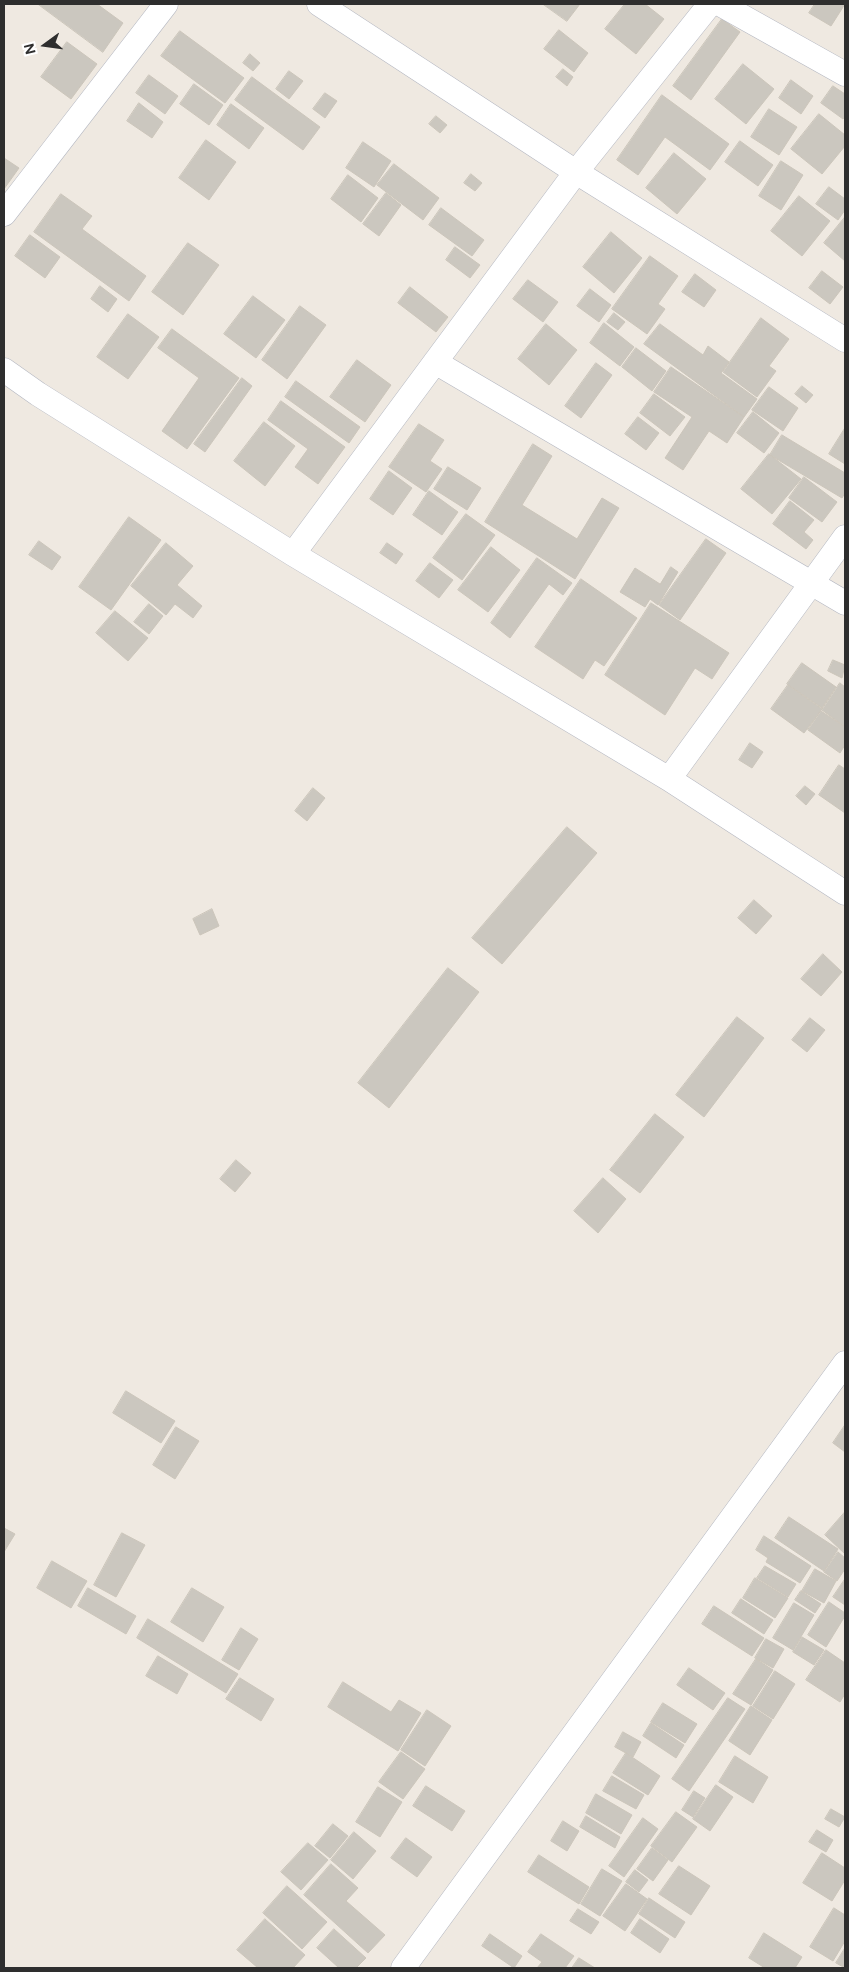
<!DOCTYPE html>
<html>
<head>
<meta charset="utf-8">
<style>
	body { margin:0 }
	#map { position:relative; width:849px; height:1972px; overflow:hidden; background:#efe9e1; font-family:Figtree,sans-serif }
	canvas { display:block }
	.frame { position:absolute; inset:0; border:5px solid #2e2e2e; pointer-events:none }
	.north { position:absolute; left:20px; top:20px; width:50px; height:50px; -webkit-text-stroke:4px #fff; paint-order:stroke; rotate:256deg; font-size:14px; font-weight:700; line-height:20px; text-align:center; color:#2e2e2e }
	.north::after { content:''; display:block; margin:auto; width:18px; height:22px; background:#2e2e2e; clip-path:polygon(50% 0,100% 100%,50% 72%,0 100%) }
</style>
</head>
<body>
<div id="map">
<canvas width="849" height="1972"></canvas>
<div class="frame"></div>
<div class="north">N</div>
</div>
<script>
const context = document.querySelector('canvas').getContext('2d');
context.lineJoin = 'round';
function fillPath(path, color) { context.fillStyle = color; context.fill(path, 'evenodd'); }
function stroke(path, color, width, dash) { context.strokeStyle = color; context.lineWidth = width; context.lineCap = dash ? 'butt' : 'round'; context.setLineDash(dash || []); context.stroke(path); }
const building = new Path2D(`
	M 38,4 L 97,4 L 123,23 L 103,52 Z
	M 543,4 L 580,4 L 567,21 Z
	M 625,4 L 645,4 L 664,19 L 636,54 L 605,29 Z
	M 815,4 L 845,4 L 831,26 L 809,13 Z
	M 722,19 L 740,32 L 691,100 L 673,86 Z
	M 559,30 L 588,53 L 574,72 L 544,49 Z
	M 180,31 L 244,78 L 225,103 L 161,56 Z
	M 67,42 L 97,64 L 71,99 L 41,77 Z
	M 250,54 L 260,63 L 253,71 L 243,63 Z
	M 743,64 L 774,89 L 746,124 L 715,99 Z
	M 563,69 L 573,77 L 567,86 L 556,77 Z
	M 289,71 L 303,81 L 289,99 L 276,89 Z
	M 149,75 L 178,96 L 165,114 L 136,93 Z
	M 252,77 L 320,127 L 303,150 L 235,100 Z
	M 791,80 L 813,96 L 801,114 L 779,98 Z
	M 194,84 L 223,105 L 209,125 L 180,104 Z
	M 833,86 L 845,94 L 845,116 L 843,119 L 821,103 Z
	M 325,93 L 337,101 L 325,118 L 313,109 Z
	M 662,95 L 729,144 L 710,170 L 665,137 L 638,175 L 617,160 Z
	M 139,103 L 163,122 L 152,138 L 127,121 Z
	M 231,104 L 264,128 L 249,149 L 217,125 Z
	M 769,109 L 797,127 L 779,155 L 751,137 Z
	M 819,114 L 845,135 L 845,146 L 822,174 L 791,149 Z
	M 436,116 L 447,125 L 440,133 L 429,124 Z
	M 206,140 L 236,162 L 209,200 L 179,178 Z
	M 740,141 L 773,165 L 758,186 L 725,162 Z
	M 363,142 L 391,161 L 374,187 L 346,168 Z
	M 674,153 L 706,179 L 677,214 L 646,188 Z
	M 4,158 L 19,168 L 4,189 Z
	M 781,161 L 803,175 L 781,210 L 759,196 Z
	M 394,164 L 439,198 L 423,220 L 377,185 Z
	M 471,174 L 482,183 L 475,191 L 464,183 Z
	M 348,175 L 378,198 L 361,222 L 331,199 Z
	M 829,187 L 845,199 L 845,210 L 838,220 L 816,204 Z
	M 386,193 L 401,205 L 379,236 L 363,224 Z
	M 61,194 L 92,216 L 82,229 L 146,276 L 129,301 L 34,232 Z
	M 799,196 L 830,221 L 802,256 L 771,231 Z
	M 441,208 L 484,240 L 472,256 L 429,225 Z
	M 845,217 L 845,261 L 824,243 Z
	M 611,232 L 642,258 L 614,293 L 583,267 Z
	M 30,235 L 60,257 L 45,278 L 15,256 Z
	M 188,243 L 219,265 L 183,315 L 152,292 Z
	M 455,247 L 480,265 L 470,278 L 446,260 Z
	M 650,256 L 678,276 L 658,304 L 665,309 L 647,334 L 612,309 Z
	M 822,271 L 843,287 L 830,304 L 809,288 Z
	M 695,274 L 716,290 L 704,307 L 682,292 Z
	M 528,280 L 558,302 L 543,322 L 513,299 Z
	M 100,286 L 117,299 L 108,312 L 91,299 Z
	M 410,287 L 448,317 L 436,332 L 398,303 Z
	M 590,289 L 611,305 L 599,322 L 577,306 Z
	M 253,296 L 285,320 L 256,358 L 224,334 Z
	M 300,306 L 326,325 L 287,379 L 262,360 Z
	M 614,313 L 625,322 L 618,330 L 607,322 Z
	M 128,314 L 159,337 L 128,379 L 97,357 Z
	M 761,318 L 789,339 L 769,366 L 776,371 L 757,397 L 723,372 Z
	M 604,323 L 634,347 L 620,366 L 590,343 Z
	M 546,324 L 577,350 L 549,385 L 518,359 Z
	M 660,324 L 703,355 L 708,346 L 729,362 L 721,373 L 757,399 L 744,417 L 644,344 Z
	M 172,329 L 239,378 L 187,449 L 162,431 L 199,378 L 158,348 Z
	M 636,348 L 666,371 L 652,391 L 622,367 Z
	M 357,360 L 391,385 L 365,422 L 330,397 Z
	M 596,363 L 612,375 L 581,418 L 565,406 Z
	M 671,367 L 744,417 L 727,443 L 709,431 L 683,470 L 665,458 L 692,417 L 654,392 Z
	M 242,378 L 252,386 L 205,452 L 194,444 Z
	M 296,381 L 360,427 L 349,443 L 285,397 Z
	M 802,386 L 813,395 L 806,403 L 795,394 Z
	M 769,387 L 798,408 L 783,431 L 752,410 Z
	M 654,394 L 685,417 L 670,436 L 640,413 Z
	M 281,401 L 345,447 L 318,484 L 295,467 L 308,449 L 268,420 Z
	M 753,412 L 779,433 L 764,453 L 737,433 Z
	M 638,417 L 659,433 L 646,450 L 625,434 Z
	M 264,422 L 295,446 L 265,486 L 234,461 Z
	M 419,424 L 444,440 L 430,461 L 442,469 L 426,492 L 389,467 Z
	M 845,428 L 845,464 L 829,454 Z
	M 782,435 L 845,473 L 845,493 L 842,498 L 770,455 Z
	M 533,444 L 552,456 L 522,505 L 577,539 L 602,498 L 619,508 L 575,579 L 485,522 Z
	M 769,454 L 801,479 L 772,514 L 741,489 Z
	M 448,467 L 481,488 L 467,510 L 434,489 Z
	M 389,471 L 412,488 L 393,515 L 370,499 Z
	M 804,477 L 837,502 L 822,522 L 789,498 Z
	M 429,491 L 458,512 L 442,535 L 413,515 Z
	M 790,501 L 814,520 L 804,532 L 813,540 L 806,549 L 773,524 Z
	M 466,514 L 495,535 L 462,580 L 433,558 Z
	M 129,517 L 161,540 L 111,610 L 79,587 Z
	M 706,539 L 726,553 L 680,620 L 659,605 Z
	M 39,541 L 61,557 L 52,570 L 29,555 Z
	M 166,543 L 193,566 L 177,585 L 202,606 L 193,618 L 175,604 L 166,615 L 131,586 Z
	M 387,543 L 403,554 L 396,564 L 380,553 Z
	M 491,547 L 520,570 L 488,612 L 458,590 Z
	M 537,558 L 572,583 L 563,595 L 549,584 L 510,638 L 491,623 Z
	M 430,563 L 453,580 L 439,598 L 416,581 Z
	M 671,567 L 678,572 L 658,605 L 650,599 L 645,607 L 620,592 L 635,568 L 660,584 Z
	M 581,579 L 637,618 L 604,666 L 595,660 L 583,679 L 535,647 Z
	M 651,603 L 729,653 L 712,679 L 695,668 L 665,715 L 605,675 Z
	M 149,604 L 163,616 L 149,634 L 134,622 Z
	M 115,611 L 148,638 L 128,661 L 96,633 Z
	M 833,660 L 845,665 L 842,678 L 828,671 Z
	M 802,663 L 836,687 L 822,708 L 787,684 Z
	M 840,683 L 845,687 L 845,727 L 822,710 Z
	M 788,685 L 822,709 L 804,733 L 771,709 Z
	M 821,711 L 845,727 L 845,745 L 840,753 L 808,730 Z
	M 750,743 L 763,752 L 752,768 L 739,760 Z
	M 839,765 L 845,769 L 845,813 L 819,795 Z
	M 805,786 L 815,794 L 806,805 L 796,796 Z
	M 313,788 L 325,798 L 307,821 L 295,811 Z
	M 567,827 L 597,853 L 502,964 L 472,938 Z
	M 754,900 L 772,916 L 756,934 L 738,918 Z
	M 212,909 L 219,926 L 200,935 L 193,919 Z
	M 823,954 L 842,972 L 821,996 L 801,979 Z
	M 448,968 L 479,992 L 389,1108 L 358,1083 Z
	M 737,1017 L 764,1038 L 704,1117 L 676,1095 Z
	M 810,1018 L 825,1030 L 807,1052 L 792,1040 Z
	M 655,1114 L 684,1137 L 640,1193 L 610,1170 Z
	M 236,1160 L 251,1173 L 235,1192 L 220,1179 Z
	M 603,1178 L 626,1199 L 598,1233 L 574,1211 Z
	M 126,1391 L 175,1421 L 161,1443 L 113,1413 Z
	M 845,1425 L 845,1452 L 833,1443 Z
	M 176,1427 L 199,1441 L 175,1479 L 153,1465 Z
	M 845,1512 L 845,1554 L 825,1535 Z
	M 789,1517 L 838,1549 L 824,1571 L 775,1538 Z
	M 4,1528 L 15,1534 L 4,1552 Z
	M 122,1533 L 145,1545 L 116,1597 L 94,1585 Z
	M 764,1536 L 811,1566 L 800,1583 L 766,1562 L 768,1558 L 756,1550 Z
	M 838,1552 L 845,1558 L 845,1569 L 837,1581 L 824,1572 Z
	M 52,1561 L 87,1581 L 71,1608 L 37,1588 Z
	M 765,1566 L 796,1584 L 788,1597 L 757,1578 Z
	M 815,1569 L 836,1581 L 824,1603 L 802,1591 Z
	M 755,1578 L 788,1598 L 775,1618 L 743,1598 Z
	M 845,1579 L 845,1605 L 833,1597 Z
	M 88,1588 L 136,1616 L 126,1634 L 78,1606 Z
	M 192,1588 L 224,1607 L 203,1642 L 171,1622 Z
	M 801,1591 L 821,1604 L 815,1613 L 795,1600 Z
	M 741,1599 L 773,1620 L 764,1634 L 732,1613 Z
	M 829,1602 L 845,1613 L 845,1616 L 826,1647 L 808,1635 Z
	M 794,1603 L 814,1615 L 793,1650 L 773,1638 Z
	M 714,1606 L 764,1638 L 752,1656 L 702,1624 Z
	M 148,1619 L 238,1674 L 226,1693 L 137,1638 Z
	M 241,1628 L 258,1639 L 239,1670 L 222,1660 Z
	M 802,1637 L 824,1650 L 814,1665 L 793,1652 Z
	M 766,1639 L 784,1649 L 773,1668 L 755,1658 Z
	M 826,1650 L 845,1663 L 845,1694 L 840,1702 L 806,1680 Z
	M 158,1656 L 188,1674 L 177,1694 L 146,1676 Z
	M 756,1659 L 773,1670 L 751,1705 L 733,1694 Z
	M 689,1668 L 725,1693 L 713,1710 L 677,1685 Z
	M 775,1671 L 795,1684 L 773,1719 L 753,1706 Z
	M 240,1678 L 274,1699 L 261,1721 L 226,1699 Z
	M 343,1682 L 391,1712 L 399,1700 L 421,1713 L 398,1751 L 328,1707 Z
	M 728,1698 L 745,1709 L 689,1791 L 672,1779 Z
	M 663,1703 L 697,1724 L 685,1743 L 651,1722 Z
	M 751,1706 L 772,1720 L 750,1755 L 729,1741 Z
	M 427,1710 L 451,1726 L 425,1766 L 401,1750 Z
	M 651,1723 L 684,1745 L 676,1758 L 643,1736 Z
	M 623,1732 L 641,1742 L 633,1757 L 615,1747 Z
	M 401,1752 L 425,1769 L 403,1799 L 379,1782 Z
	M 626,1753 L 660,1776 L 648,1795 L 613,1773 Z
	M 735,1756 L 768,1777 L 753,1803 L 719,1782 Z
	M 612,1776 L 644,1795 L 636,1809 L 603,1791 Z
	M 716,1785 L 733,1797 L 710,1831 L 693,1819 Z
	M 426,1786 L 465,1811 L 452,1831 L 413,1806 Z
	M 378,1787 L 402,1802 L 380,1837 L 356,1822 Z
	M 694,1791 L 705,1798 L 693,1817 L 682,1810 Z
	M 596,1794 L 632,1815 L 621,1834 L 586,1813 Z
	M 831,1809 L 845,1817 L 839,1827 L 825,1819 Z
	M 676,1812 L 697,1827 L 672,1862 L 651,1846 Z
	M 586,1816 L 620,1837 L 615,1848 L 580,1827 Z
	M 643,1818 L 658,1829 L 624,1877 L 609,1866 Z
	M 563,1821 L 579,1831 L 567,1851 L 551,1841 Z
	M 333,1824 L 348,1836 L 330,1858 L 315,1846 Z
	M 817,1830 L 833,1840 L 826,1852 L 809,1842 Z
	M 354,1832 L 376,1851 L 353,1879 L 331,1860 Z
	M 406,1838 L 432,1857 L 417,1877 L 391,1858 Z
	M 308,1843 L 328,1860 L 301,1890 L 281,1872 Z
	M 652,1848 L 668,1860 L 653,1881 L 637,1869 Z
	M 822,1853 L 845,1868 L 845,1880 L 832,1901 L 803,1883 Z
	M 539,1855 L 589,1887 L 579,1904 L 528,1872 Z
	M 331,1864 L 358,1888 L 346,1901 L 385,1935 L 368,1953 L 304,1895 Z
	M 679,1866 L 710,1886 L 691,1915 L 659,1894 Z
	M 602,1869 L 622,1881 L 600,1916 L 581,1904 Z
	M 635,1870 L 648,1880 L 639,1892 L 626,1882 Z
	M 626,1884 L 647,1899 L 625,1931 L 603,1916 Z
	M 287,1886 L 327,1922 L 302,1949 L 263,1913 Z
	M 649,1898 L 685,1922 L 675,1938 L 639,1914 Z
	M 834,1908 L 845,1915 L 845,1941 L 833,1961 L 810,1947 Z
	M 578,1909 L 599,1922 L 591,1934 L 570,1921 Z
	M 265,1919 L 305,1955 L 293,1968 L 258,1968 L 237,1950 Z
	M 640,1919 L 669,1939 L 660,1953 L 631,1933 Z
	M 334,1929 L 366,1958 L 356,1968 L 339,1968 L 317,1948 Z
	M 764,1933 L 802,1957 L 795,1968 L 765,1968 L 749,1958 Z
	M 490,1934 L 522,1956 L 514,1968 L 482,1946 Z
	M 541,1934 L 574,1956 L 565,1968 L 537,1968 L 542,1962 L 528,1952 Z
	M 845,1948 L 845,1968 L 836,1963 Z
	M 579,1958 L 595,1968 L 572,1968 Z`);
fillPath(building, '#cbc7bf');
stroke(building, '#cbc5ba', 1);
const street = new Path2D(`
	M 319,4 L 576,172 L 845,340
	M 720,4 L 845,74
	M 4,214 L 166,4
	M 435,362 L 845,603
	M 4,370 L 38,394 L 293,554 L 669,779 L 845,893
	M 293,554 L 576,172 L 710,4
	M 669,779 L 845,537
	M 403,1968 L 845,1363`);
stroke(street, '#b4b7c1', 25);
stroke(street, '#fff', 24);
</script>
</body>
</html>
